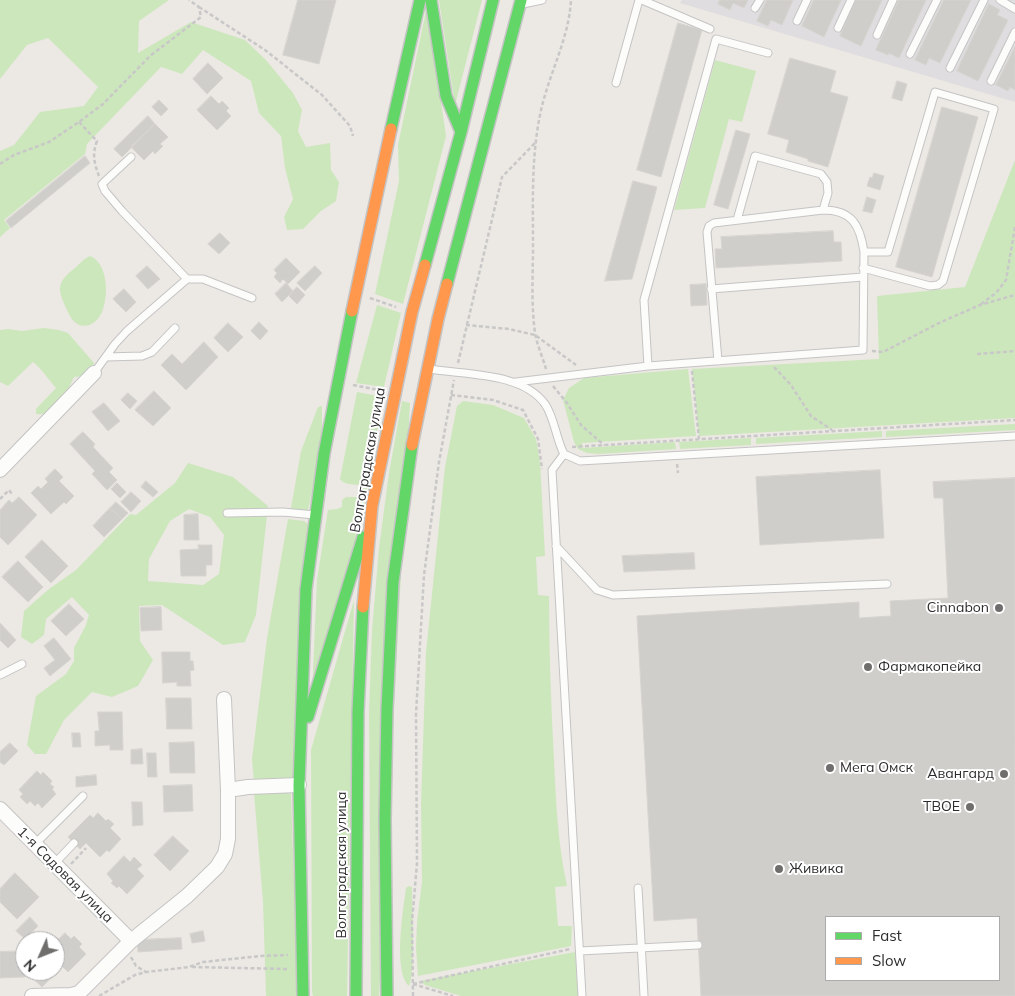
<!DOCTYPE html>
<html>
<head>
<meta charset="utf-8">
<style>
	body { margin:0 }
	#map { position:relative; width:1015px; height:996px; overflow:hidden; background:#ece8e4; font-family:Mulish,sans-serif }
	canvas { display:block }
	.legend { position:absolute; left:825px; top:916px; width:175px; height:65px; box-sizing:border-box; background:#fff; border:1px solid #ababab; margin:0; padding:6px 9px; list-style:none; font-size:15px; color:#2d2d2d }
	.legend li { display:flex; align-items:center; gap:10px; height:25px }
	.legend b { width:25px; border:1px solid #ababab }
	.north { position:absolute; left:15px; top:931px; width:50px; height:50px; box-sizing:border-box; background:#fff; border:1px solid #ababab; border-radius:50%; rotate:226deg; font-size:14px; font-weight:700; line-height:20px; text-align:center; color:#2d2d2d }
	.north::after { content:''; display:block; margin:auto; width:18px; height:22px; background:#706e6d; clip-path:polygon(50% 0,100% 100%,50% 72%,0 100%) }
</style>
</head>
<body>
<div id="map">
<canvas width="1015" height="996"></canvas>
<ul class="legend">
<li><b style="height:6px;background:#63d668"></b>Fast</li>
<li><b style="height:6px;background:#ff974d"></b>Slow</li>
</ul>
<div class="north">N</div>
</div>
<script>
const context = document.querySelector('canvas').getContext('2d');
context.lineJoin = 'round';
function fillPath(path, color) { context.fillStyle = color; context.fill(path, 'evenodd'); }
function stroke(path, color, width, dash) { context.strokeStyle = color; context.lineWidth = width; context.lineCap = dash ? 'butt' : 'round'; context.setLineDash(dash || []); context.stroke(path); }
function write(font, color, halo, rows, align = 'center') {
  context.font = font + ' Mulish,sans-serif'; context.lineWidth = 4; context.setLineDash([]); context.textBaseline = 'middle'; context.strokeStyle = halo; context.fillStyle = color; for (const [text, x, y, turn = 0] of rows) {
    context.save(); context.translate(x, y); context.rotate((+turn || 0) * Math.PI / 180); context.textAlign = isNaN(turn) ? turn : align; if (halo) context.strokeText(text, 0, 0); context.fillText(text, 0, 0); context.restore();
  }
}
fillPath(new Path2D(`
	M 682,0 L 1015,0 L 1015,102 L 680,3 Z`), '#dfdddf');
fillPath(new Path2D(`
	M 0,0 L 169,0 L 139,21 L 138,53 L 191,22 L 245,40 L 266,60 L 293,93 L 302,110 L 298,131 L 306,147 L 330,143 L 331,170 L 339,182 L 336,201 L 321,211 L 303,229 L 287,230 L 284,217 L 293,199 L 285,168 L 281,136 L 259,113 L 251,81 L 203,50 L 182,74 L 161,67 L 87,144 L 85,154 L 4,220 L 10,228 L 0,237 L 0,151 L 14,145 L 40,112 L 84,106 L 98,87 L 48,38 L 27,45 L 0,79 Z
	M 439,0 L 482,0 L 455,105 Z
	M 427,6 L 446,136 L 403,304 L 375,294 L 399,181 L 398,145 Z
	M 715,60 L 756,71 L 742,122 L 729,119 L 705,208 L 674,210 Z
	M 1015,160 L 1015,418 L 699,436 L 692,369 L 879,359 L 877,296 L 965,287 Z
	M 90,256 C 108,263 109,296 102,312 C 95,328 77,332 69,314 C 59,293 53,284 75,268 C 80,264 83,259 90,256 Z
	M 377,305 L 401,313 L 384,387 L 356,383 Z
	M 44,328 L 59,330 L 68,333 L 94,363 C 92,374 83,377 74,377 C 67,392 57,417 36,414 L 36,409 L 56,388 C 48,379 42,369 33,362 L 8,386 L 0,382 L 0,330 L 8,329 L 22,331 Z
	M 688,369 L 696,436 L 582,443 L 583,448 L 675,442 L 676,449 L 599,454 L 587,453 L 578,449 L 574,442 L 563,400 L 569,388 L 584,378 Z
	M 357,392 L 383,397 L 359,537 L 312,696 L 317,580 L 328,510 L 337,509 L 342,507 L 342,500 L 346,497 L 357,497 L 359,485 C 353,484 344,485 340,479 Z
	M 402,401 L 410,403 L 379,996 L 371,996 L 369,713 L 372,630 L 379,548 L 389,473 Z
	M 463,401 L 493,405 L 524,418 L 536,439 L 540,461 L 545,556 L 536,557 L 538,595 L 549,596 C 549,651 551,705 554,760 C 556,803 558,845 567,886 L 555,887 L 558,926 L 572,926 L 571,946 L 418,976 L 416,948 L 417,922 L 422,882 L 421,804 L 426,652 L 445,467 L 457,406 Z
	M 322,406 L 322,443 L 308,510 L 296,511 L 291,508 L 301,451 L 318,407 Z
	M 1015,424 L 1015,430 L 886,437 L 886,431 Z
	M 882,431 L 882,437 L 756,444 L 756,438 Z
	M 751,438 L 751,445 L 680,449 L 679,442 Z
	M 188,463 L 233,477 L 268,506 L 256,615 L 245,642 L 223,645 L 162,605 L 139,606 L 140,641 L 153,660 L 138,686 L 112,697 L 92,692 L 64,720 L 46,754 L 35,754 L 27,745 L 36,696 L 66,674 L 74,661 L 74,648 L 86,625 L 89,615 L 72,597 L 46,619 L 44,635 L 32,644 L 21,637 L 24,611 L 49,589 L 76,570 L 130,514 L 136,515 L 175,483 ZM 189,509 L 210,517 L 224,535 L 219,574 L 203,585 L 148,581 L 149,559 L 170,521 Z
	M 288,519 L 304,521 L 309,525 L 293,780 L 254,783 L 252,759 L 267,638 Z
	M 354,600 L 347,996 L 313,996 L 312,992 L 311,750 Z
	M 254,793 L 287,793 L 291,794 L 298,996 L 266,996 L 263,902 Z
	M 409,886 L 412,887 C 412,905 416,974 409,986 C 393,971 403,910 406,888 Z
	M 575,952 L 578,996 L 461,996 L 425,985 L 420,981 Z`), '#cde7bc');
const building = new Path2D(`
	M 298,0 L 336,0 L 319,64 L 283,55 Z
	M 720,0 L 748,0 L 744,8 L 733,3 L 730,10 L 718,4 Z
	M 767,0 L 793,0 L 782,25 L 771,20 L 768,26 L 757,21 Z
	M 814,0 L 841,0 L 824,37 L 802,26 Z
	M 856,0 L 882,0 L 861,46 L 840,36 Z
	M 899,0 L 926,0 L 899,58 L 889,53 L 888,55 L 876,50 Z
	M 944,0 L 971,0 L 940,63 L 929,58 L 926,65 L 915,60 Z
	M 989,4 L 1000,10 L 997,15 L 1008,20 L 978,81 L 957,71 Z
	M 678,23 L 702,30 L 661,177 L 637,170 Z
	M 1015,47 L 1015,90 L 1010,87 L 1008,91 L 996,85 Z
	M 790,58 L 836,71 L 830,92 L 848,97 L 828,167 L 808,161 L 808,159 L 786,152 L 789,140 L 768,134 Z
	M 208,63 L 223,78 L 207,94 L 193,79 Z
	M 897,81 L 907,84 L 902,101 L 892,98 Z
	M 211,96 L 219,104 L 222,101 L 229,108 L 226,111 L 231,116 L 217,130 L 197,110 Z
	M 159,100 L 168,109 L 161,116 L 152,107 Z
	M 942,107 L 978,117 L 932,277 L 896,267 Z
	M 148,116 L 155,124 L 122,157 L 114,149 Z
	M 155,124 L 168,137 L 160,144 L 163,146 L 155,154 L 153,151 L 144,160 L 131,147 Z
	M 736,130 L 750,134 L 728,209 L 714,205 Z
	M 85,156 L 90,163 L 11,228 L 6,221 Z
	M 874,173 L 884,176 L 880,190 L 867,186 L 870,177 L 872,178 Z
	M 633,181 L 657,187 L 632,279 L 605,281 Z
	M 867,197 L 876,200 L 872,213 L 863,211 Z
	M 833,231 L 834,242 L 841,242 L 842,261 L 716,268 L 715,249 L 722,249 L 721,237 Z
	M 220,233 L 230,243 L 219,254 L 208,244 Z
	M 286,258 L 300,272 L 288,284 L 283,279 L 280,283 L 274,277 L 277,273 L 274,270 Z
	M 147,266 L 160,279 L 148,289 L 136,276 Z
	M 315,266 L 322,273 L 305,291 L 297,283 Z
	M 286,283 L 293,291 L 282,302 L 275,294 Z
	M 706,284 L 707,305 L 691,306 L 690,285 Z
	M 297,287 L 305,295 L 297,304 L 289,296 Z
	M 124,289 L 136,302 L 126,312 L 113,299 Z
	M 259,322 L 268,331 L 260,340 L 251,331 Z
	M 228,323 L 243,337 L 228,352 L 214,338 Z
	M 204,342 L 218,357 L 186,390 L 161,365 L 172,354 L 182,364 Z
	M 154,391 L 171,408 L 153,426 L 135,410 Z
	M 128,393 L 137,401 L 130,409 L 121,400 Z
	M 104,403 L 120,421 L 108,431 L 92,412 Z
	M 83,432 L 95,444 L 93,447 L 113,468 L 109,472 L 117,480 L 107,490 L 92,474 L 95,471 L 70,444 Z
	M 55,469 L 63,477 L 59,481 L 74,496 L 66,504 L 64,502 L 51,514 L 31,493 L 38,486 L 41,489 L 48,482 L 45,479 Z
	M 880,470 L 884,538 L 760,545 L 756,477 Z
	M 1015,478 L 1015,996 L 701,996 L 697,918 L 654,921 L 637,616 L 859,602 L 859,618 L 891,616 L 890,601 L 948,598 L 943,498 L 934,498 L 933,482 ZM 826,917 L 999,917 L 999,980 L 826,980 Z
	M 146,481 L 158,492 L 153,497 L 141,487 Z
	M 117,483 L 126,492 L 120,498 L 111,489 Z
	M 131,492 L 141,501 L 131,512 L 121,502 Z
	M 19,497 L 37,515 L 8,545 L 0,537 L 0,510 L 9,500 L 12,503 Z
	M 116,502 L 128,513 L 122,519 L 110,508 Z
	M 110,508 L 122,519 L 104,537 L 93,526 Z
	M 198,514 L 199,540 L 184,540 L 184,515 Z
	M 42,540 L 68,566 L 51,583 L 25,557 Z
	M 198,545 L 212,545 L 212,565 L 206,565 L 206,576 L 181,576 L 180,550 L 199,549 Z
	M 694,553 L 695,569 L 624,572 L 622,556 Z
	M 18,561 L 43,587 L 28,602 L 2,577 Z
	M 69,604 L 84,619 L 66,636 L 51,621 Z
	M 161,607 L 162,630 L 141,631 L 140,608 Z
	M 0,623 L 16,640 L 8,648 L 0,640 Z
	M 54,638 L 71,659 L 50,676 L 44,668 L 55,660 L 44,646 Z
	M 162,652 L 190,652 L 190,661 L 193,661 L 194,670 L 190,671 L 191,686 L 177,686 L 177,682 L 163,683 Z
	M 166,698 L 191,698 L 192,729 L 167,729 Z
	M 98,712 L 122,712 L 123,750 L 110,750 L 110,745 L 95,746 L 95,731 L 99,731 Z
	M 72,733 L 80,733 L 81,747 L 73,747 Z
	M 194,742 L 195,773 L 170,773 L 169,743 Z
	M 10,743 L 18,751 L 4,765 L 0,762 L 0,752 Z
	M 142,749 L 143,764 L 131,764 L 131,750 Z
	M 147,753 L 156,753 L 157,777 L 148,777 Z
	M 37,771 L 41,775 L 43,772 L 52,781 L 50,784 L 54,787 L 52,789 L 56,794 L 42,808 L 38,803 L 35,806 L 30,801 L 27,804 L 20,797 L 23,794 L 19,790 Z
	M 96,775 L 97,785 L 76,787 L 76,777 Z
	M 192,785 L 193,811 L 164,812 L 163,786 Z
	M 132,802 L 142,802 L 143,825 L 133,826 Z
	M 98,813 L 106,821 L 108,819 L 114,824 L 110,828 L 121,839 L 109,852 L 107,850 L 100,857 L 86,843 L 80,849 L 68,837 L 90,815 L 93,818 Z
	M 173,836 L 189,851 L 170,871 L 154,855 Z
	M 124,856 L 130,862 L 134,857 L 142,865 L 137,869 L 144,876 L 127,894 L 119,886 L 117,888 L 111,883 L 113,881 L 107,874 Z
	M 15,873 L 39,897 L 17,919 L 0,902 L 0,889 Z
	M 30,917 L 38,926 L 25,939 L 16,931 Z
	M 203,931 L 205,941 L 192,943 L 190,934 Z
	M 65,933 L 71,939 L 74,936 L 82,944 L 79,947 L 86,954 L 68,972 L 62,966 L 60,968 L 55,963 L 55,943 Z
	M 181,938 L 182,949 L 138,952 L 137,940 Z
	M 24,951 L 25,977 L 0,978 L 0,952 Z
	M 32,971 L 48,971 L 53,976 L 42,987 L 29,975 Z`);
fillPath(building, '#d0cecb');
stroke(building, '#d7d4d0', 1);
const lane = new Path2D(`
	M 642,0 L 710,29
	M 1000,0 L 1015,9
	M 523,4 L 542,0
	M 755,8 L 760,0
	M 797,21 L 807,0
	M 838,28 L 851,0
	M 877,35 L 893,0
	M 910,54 L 937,0
	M 950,68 L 984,0
	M 991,81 L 1015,32
	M 616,83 L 639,0
	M 737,220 L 755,156 L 821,174 L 827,182 L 828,193 L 823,210
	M 863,268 L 930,286 L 938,285 L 943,281 L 994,109 L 935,92 L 888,252 L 864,252
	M 187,279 L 203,279 L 252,298
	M 711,289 L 863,277
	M 106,357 L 142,356 L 152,352 L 175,328
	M 648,366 L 644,300 L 716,39 L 768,53
	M 430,369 C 465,375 522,372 545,404 C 555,419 556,439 564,454 L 580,461 L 1015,436
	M 94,373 L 115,344 L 127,331 L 187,279 L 122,211 L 105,191 L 102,184 L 131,157
	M 516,382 L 648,366 L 863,350 L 864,252 C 860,225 852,210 823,210 L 714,223 L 709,226 L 707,232 L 718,361
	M 564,454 L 552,470 L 582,996
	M 227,513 L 283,512 L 315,515
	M 556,546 L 597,590 L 613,595 L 887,584
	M 0,675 L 22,664
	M 35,844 L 83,796
	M 54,864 L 74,843
	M 638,888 L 644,996
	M 580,951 L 698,945`);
const street = new Path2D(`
	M 0,470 L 94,373
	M 228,790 L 248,787 L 299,785
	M 0,809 L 131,941
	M 32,996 L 71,995 L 79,993 L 131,941 L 187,896 L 217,867 L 225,854 L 228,839 L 228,790 L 224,699`);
const fast = new Path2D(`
	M 431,0 L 446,96 L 461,132
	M 391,129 L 420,0
	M 425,265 L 461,132 L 493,0
	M 447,284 L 521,0
	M 308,717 L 363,537
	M 303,996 L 299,785 L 306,589 L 324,454 L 352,311
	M 356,996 L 358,712 L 363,607
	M 387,996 L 385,820 L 387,709 L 393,582 L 412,445`);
const slow = new Path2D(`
	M 352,311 L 391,129
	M 412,445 L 438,319 L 447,284
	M 363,607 L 372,506 L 412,312 L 425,265`);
stroke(lane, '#c5c4c4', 9);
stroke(street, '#c5c4c4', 16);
stroke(fast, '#c5c4c4', 14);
stroke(slow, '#c5c4c4', 14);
stroke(new Path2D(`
	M 199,7 L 265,50 L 322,95 L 350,126 L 353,136
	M 79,122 L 97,141 C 92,154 94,163 99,176
	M 0,164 L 14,155 L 49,142 L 79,122 L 103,104 L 150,56 L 201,17 L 199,7 L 189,0
	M 370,298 L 396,307
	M 981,304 L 996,293 L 1006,280 L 1015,227
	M 466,325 L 509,329 L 535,335 L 576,365
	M 872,351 L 883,352 L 939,323 L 980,305 L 1015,295
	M 977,354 L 1015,351
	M 458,363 L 502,177 L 535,143
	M 774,367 L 791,385 L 811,416 L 832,430
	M 546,369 C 543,358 537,345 535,333 C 531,304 533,275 533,246 C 533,198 531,152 542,106 C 551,70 569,37 571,0
	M 692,371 L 699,439
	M 353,385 L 379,390
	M 553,386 L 567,403 L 581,425 L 604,445
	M 451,395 L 493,400 L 523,410 L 538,439 L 542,469
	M 572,447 L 1015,420
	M 677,464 L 678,473
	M 0,499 L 9,490 L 12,494
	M 71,864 L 86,848
	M 131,957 L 136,966 L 146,972
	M 192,967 L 289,969
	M 413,984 L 570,949
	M 413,984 L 453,996
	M 99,996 L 135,975 L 146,972 L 189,967 L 203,962 L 260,956 L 288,955
	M 413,996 L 412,922 L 417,863 L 416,714 L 424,575 L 439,462 L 454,380`), '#c8c8c8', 2.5, [4, 2.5]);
stroke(lane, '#fcfcfb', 7);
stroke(street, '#fcfcfb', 14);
stroke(fast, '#63d668', 11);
stroke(slow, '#ff974d', 11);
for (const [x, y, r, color] of [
	[999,608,5,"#706e6d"],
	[868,667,5,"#706e6d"],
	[830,768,5,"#706e6d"],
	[1004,774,5,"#706e6d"],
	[970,807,5,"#706e6d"],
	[779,869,5,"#706e6d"]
]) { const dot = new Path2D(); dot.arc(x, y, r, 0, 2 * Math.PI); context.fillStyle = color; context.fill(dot); stroke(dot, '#fff', 2); }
write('14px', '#2d2d2d', '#fff', [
	["Волгоградская улица",368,460,-80],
	["Волгоградская улица",342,865,-90],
	["1-я Садовая улица",65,875,45]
]);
write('14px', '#2d2d2d', '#fff', [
	["Cinnabon",989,608],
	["Фармакопейка",878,667,"left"],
	["Мега Омск",840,768,"left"],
	["Авангард",994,774],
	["ТВОЕ",960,807],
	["Живика",789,869,"left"]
], 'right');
</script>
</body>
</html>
